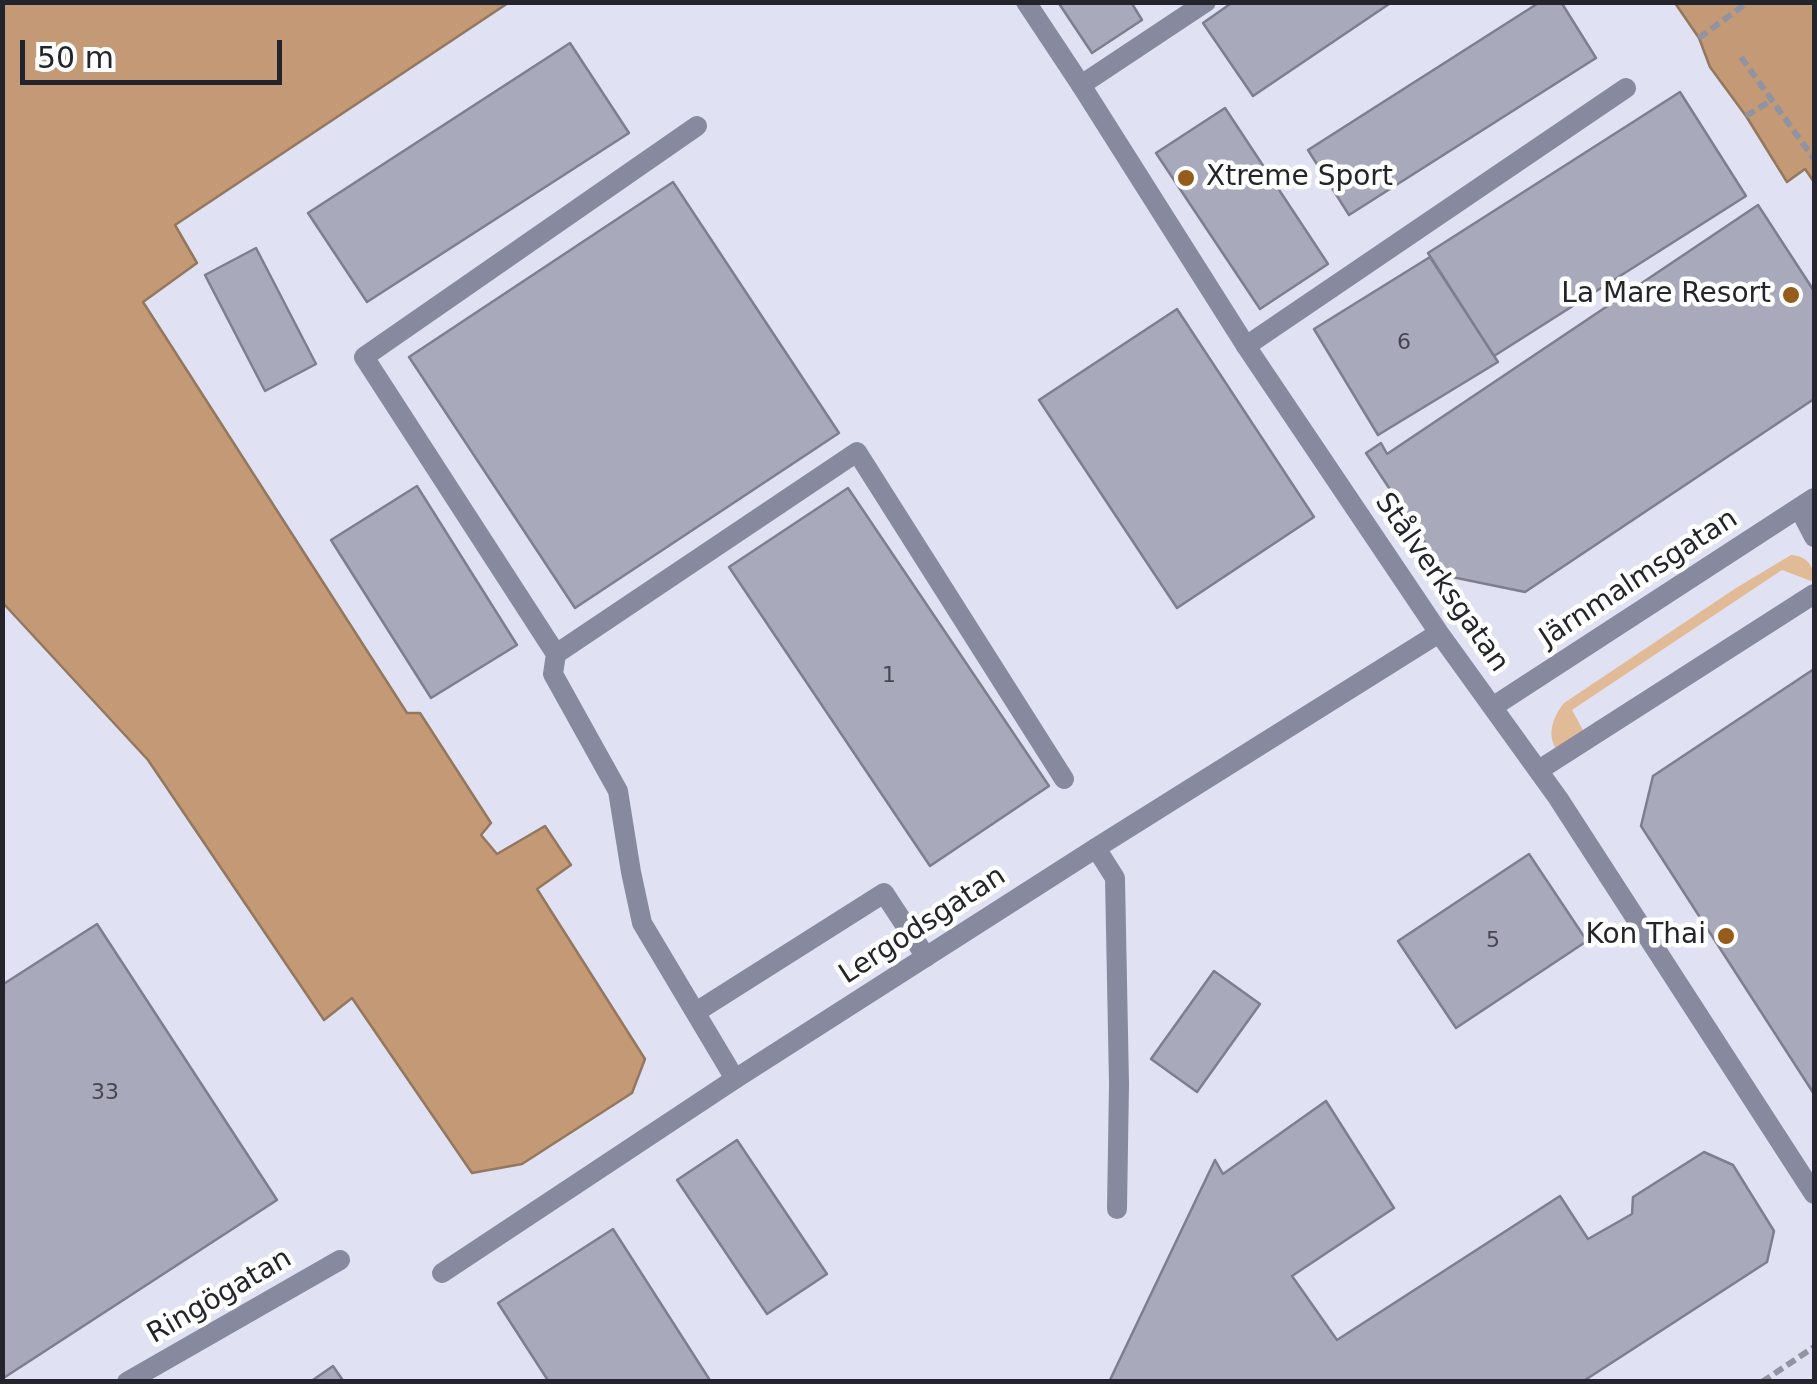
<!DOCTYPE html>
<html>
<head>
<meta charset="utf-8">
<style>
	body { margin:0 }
	#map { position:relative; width:1817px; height:1384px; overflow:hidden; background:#e0e2f4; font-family:"DejaVu Sans",sans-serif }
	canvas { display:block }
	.frame { position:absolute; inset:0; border:5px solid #24252c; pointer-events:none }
	.scale { position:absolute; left:20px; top:40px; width:262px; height:45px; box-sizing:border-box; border:5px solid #24252c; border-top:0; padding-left:12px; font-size:30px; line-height:35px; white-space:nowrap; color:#24252c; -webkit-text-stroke:8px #fff; paint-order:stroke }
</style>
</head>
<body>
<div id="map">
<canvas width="1817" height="1384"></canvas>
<div class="frame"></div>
<div class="scale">50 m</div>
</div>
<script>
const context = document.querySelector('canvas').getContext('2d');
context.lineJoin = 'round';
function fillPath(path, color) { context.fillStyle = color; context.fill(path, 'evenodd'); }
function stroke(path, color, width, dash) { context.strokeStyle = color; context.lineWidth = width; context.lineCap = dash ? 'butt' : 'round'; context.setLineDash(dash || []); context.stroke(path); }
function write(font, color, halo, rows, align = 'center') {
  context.font = font + ' "DejaVu Sans",sans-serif'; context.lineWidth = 9; context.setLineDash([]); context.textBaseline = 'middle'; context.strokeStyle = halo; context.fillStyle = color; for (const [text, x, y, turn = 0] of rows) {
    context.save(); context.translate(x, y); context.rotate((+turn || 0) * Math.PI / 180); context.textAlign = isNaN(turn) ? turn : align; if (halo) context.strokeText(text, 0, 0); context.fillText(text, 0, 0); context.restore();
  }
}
fillPath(new Path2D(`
	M 1791,555 C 1805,556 1814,564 1814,579 L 1811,581 L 1782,570 L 1572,710 L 1583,730 L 1562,747 L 1555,747 C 1547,733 1554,715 1564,703 L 1736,588 Z`), '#e1ba97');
const water = new Path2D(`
	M 3,2 L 508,3 L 175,225 L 197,263 L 143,302 L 407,713 L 420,713 L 491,823 L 481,835 L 497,854 L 545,826 L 571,865 L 537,889 L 645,1059 L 632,1093 L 522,1164 L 472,1173 L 352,998 L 324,1020 L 148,760 L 3,603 Z
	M 1675,3 L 1814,3 L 1814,182 L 1805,169 L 1787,182 L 1746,116 L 1710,67 L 1699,38 Z`);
fillPath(water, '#c39a75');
stroke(water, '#93775f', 2.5);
const building = new Path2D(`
	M 1058,2 L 1131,2 L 1142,20 L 1092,53 Z
	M 1233,2 L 1392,2 L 1253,96 L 1203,23 Z
	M 1540,2 L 1561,2 L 1596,58 L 1349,215 L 1308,150 Z
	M 570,43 L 629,133 L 367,302 L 308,213 Z
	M 1680,92 L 1746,196 L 1494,356 L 1428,253 Z
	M 1225,108 L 1328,264 L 1260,309 L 1156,153 Z
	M 673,182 L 839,433 L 575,608 L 409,357 Z
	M 1758,205 L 1814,291 L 1814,399 L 1525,592 L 1447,576 L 1366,453 L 1381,443 L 1387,454 Z
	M 256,248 L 316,364 L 265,391 L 205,275 Z
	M 1430,257 L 1498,362 L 1378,435 L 1314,329 Z
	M 1177,309 L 1314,517 L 1177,608 L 1039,400 Z
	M 417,486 L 517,645 L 431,698 L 331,540 Z
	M 848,488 L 1049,786 L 930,866 L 729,567 Z
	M 1814,669 L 1814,1094 L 1641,826 L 1653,776 Z
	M 1529,854 L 1587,941 L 1456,1028 L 1398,941 Z
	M 97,924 L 277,1200 L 2,1379 L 2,985 Z
	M 1214,971 L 1260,1004 L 1197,1092 L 1151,1059 Z
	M 1326,1101 L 1394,1208 L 1292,1276 L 1337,1340 L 1560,1196 L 1588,1239 L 1632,1214 L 1633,1197 L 1704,1152 L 1733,1165 L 1774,1231 L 1767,1262 L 1582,1382 L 1109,1382 L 1215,1160 L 1223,1174 Z
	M 737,1140 L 827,1274 L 767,1314 L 677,1180 Z
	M 613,1229 L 711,1382 L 549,1382 L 498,1303 Z
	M 333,1366 L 344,1382 L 310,1382 Z`);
fillPath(building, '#a8aabb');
stroke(building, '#7d7f8f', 2.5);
stroke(new Path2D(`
	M 1699,38 L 1748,2
	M 1741,57 L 1814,159
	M 1746,116 L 1772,100
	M 1762,1382 L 1814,1347`), '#9293a1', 6, [10, 5]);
stroke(new Path2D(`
	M 1081,85 L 1206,2
	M 697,126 L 364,357 L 556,654 L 553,674 L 618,791 L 631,872 L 642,923 L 735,1079
	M 1246,346 L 1626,88
	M 1799,508 L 1814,537
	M 556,654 L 857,452 L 1064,779
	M 1539,770 L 1814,594
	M 1096,848 L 1115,878 L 1119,1084 L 1117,1209
	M 696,1012 L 884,893 L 926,957
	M 127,1382 L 340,1260`), '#878a9f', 20);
stroke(new Path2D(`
	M 1026,2 L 1081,85 L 1246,346 L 1439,633 L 1558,798 L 1814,1194
	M 1494,706 L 1814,498
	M 442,1273 L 735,1079 L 1096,848 L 1439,633`), '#878a9f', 20);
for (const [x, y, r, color] of [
	[1186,178,10,"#965c1a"],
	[1791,295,10,"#965c1a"],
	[1726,936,10,"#965c1a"]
]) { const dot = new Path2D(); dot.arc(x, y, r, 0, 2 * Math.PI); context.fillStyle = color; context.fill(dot); stroke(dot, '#fff', 4); }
write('22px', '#454650', null, [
	["6",1404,343],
	["1",889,676],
	["5",1493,941],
	["33",105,1093]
]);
write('28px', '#24252c', '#fff', [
	["Xtreme Sport",1206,178,"left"],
	["La Mare Resort",1771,295],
	["Kon Thai",1706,936]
], 'right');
write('28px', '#24252c', '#fff', [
	["Järnmalmsgatan",1639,579,-33],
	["Stålverksgatan",1441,583,55],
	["Lergodsgatan",923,926,-33],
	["Ringögatan",220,1297,-30]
]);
</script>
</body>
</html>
